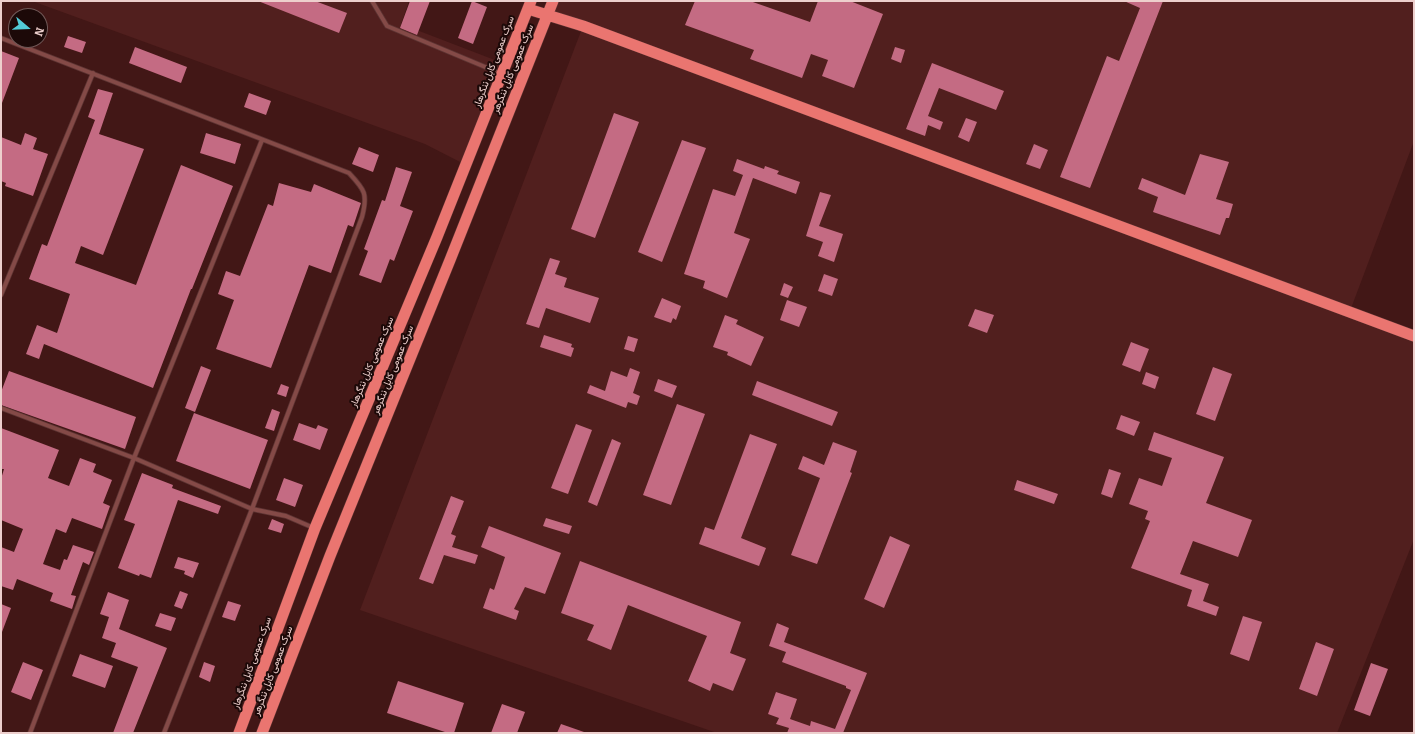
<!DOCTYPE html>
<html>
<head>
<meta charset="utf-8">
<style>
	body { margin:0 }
	#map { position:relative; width:1415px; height:734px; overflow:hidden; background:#421716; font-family:Bitter,serif }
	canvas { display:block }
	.frame { position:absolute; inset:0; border:2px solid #edcfcd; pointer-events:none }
	.north { position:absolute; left:8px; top:8px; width:40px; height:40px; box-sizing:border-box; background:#1c0908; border:1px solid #705857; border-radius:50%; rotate:109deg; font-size:11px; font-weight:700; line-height:16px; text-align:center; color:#edcfcd }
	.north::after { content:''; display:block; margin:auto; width:14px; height:18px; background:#52cbd7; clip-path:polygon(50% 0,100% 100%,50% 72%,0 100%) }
</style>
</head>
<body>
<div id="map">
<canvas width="1415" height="734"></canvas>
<div class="frame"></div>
<div class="north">N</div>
</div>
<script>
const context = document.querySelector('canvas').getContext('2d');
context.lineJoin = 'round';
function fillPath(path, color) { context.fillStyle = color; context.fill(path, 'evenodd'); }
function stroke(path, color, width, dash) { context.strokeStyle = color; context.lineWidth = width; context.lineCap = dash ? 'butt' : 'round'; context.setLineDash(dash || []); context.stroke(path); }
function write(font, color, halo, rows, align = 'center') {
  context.font = font + ' Bitter,Vazirmatn,serif'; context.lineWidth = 4; context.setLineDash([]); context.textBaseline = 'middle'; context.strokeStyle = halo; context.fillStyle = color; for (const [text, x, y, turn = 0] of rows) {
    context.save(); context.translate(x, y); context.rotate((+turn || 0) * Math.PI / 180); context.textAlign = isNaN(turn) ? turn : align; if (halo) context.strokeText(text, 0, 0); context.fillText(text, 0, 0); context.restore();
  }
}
fillPath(new Path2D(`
	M 32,1 L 409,1 L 401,24 L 500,62 L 464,164 L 425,144 Z
	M 553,1 L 1414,1 L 1414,141 L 1350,311 L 1414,336 L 1414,539 L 1337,733 L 717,733 L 360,610 L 583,26 L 547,16 Z`), '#511f1e');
fillPath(new Path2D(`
	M 258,1 L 315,1 L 347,13 L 339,33 Z
	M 410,1 L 430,1 L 417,35 L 400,28 Z
	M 472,1 L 487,7 L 473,44 L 458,38 Z
	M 695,1 L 750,1 L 810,22 L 818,1 L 850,1 L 883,14 L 854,88 L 822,76 L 828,60 L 811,54 L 802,78 L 750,59 L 754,50 L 685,25 Z
	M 1124,1 L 1163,1 L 1090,188 L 1060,177 L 1107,56 L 1119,61 L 1140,8 Z
	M 68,36 L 86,42 L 82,53 L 64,47 Z
	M 135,47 L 187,67 L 181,83 L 129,63 Z
	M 895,47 L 905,50 L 901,63 L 891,59 Z
	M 1,51 L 19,58 L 2,103 L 1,103 Z
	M 932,63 L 1004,91 L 996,110 L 939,88 L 928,116 L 943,122 L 940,130 L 928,125 L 925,136 L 906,129 Z
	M 98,89 L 113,93 L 99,134 L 144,149 L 103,255 L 81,246 L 75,263 L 136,285 L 181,165 L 233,186 L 192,289 L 191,289 L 153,388 L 44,344 L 39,359 L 26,354 L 37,325 L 57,333 L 70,294 L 29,279 L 42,244 L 47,246 L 95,120 L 88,117 Z
	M 249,93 L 271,101 L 266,115 L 244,107 Z
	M 614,113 L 639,122 L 595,238 L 571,229 Z
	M 966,118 L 977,122 L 969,142 L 958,137 Z
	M 25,133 L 37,138 L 33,149 L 48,154 L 33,196 L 5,186 L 6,183 L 1,181 L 1,137 L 21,145 Z
	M 206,133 L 241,144 L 235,164 L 200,153 Z
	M 682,140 L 706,148 L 662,262 L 638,252 Z
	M 1034,144 L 1048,150 L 1040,169 L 1026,164 Z
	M 359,147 L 379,155 L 373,172 L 352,164 Z
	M 1200,154 L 1229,162 L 1216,199 L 1233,204 L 1229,218 L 1226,218 L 1220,235 L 1153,212 L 1158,197 L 1138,189 L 1142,178 L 1185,195 Z
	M 737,159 L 764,169 L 765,166 L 779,171 L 777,174 L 800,182 L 796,194 L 753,178 L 734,233 L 750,239 L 727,298 L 703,288 L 705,281 L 684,274 L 713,189 L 735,196 L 743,175 L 733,171 Z
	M 396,167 L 412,172 L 400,206 L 413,211 L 394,261 L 390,259 L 381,283 L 359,275 L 368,251 L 364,249 L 382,200 L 385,201 Z
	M 279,183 L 311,192 L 314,184 L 361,203 L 353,227 L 348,225 L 331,273 L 309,265 L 271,368 L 216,349 L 234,300 L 218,294 L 226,271 L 240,276 L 268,204 L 273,206 Z
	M 820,192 L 831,195 L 819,226 L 843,234 L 834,262 L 818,256 L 823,242 L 806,236 Z
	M 550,258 L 560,261 L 555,274 L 567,278 L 564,287 L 599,298 L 590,323 L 546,308 L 539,328 L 526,324 Z
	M 824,274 L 838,279 L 832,296 L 818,291 Z
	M 784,283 L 793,287 L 788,298 L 780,295 Z
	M 662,298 L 681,306 L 676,320 L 673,318 L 671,323 L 654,317 Z
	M 787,300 L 807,307 L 799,327 L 780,320 Z
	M 975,309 L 994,315 L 987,333 L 968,326 Z
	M 725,315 L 738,320 L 736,324 L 764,337 L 751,366 L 727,355 L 728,352 L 713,347 Z
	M 544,335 L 572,344 L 571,347 L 574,348 L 571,357 L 540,347 Z
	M 628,336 L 638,339 L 634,352 L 624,349 Z
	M 1131,342 L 1149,349 L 1140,372 L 1122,365 Z
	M 201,366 L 211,370 L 195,412 L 185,408 Z
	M 1213,367 L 1232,374 L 1215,421 L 1196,414 Z
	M 630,368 L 640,372 L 633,393 L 640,396 L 637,405 L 628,402 L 626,408 L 587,393 L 590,385 L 605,391 L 611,371 L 627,377 Z
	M 9,371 L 136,417 L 125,449 L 1,405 L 1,392 Z
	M 1146,372 L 1159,377 L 1155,389 L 1142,384 Z
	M 658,379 L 677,386 L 672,398 L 654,391 Z
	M 757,381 L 838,412 L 832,426 L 752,395 Z
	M 281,384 L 289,387 L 286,397 L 277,394 Z
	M 677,404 L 705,414 L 671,505 L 643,495 Z
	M 272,409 L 280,412 L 274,431 L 265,428 Z
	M 194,413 L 268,440 L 250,489 L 176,461 Z
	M 1121,415 L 1140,422 L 1134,436 L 1116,429 Z
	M 299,423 L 316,429 L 318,425 L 328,429 L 320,450 L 293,440 Z
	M 576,424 L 592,430 L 568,494 L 551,488 Z
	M 1,428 L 59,450 L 48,478 L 69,486 L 80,458 L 96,464 L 93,472 L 112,480 L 103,503 L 110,506 L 102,529 L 72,518 L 66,533 L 56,529 L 43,564 L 60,570 L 64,559 L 67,560 L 73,545 L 94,552 L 89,565 L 83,562 L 71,595 L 76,596 L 72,609 L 50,601 L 53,593 L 17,579 L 13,590 L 1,586 L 1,547 L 14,552 L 23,529 L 1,520 L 1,479 L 4,469 L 1,469 Z
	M 1154,432 L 1224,457 L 1206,503 L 1252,520 L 1238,557 L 1193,541 L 1180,574 L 1209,584 L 1203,601 L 1219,607 L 1216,616 L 1187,606 L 1192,590 L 1131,568 L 1150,521 L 1145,519 L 1148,511 L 1129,504 L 1139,478 L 1162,486 L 1172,458 L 1148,450 Z
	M 750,434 L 777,444 L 741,538 L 766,548 L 759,566 L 699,544 L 705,527 L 714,530 Z
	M 612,439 L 621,443 L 597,506 L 588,502 Z
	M 833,442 L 857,451 L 850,472 L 852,473 L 817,564 L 791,555 L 820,478 L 798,469 L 803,456 L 824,465 Z
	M 1109,469 L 1121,473 L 1112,498 L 1101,494 Z
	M 142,473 L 173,485 L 172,488 L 221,506 L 218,514 L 178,500 L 151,578 L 140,574 L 139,576 L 118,568 L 135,524 L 124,520 Z
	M 284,478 L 303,485 L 295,507 L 276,500 Z
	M 1017,480 L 1058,494 L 1054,504 L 1014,490 Z
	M 451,496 L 464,501 L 451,534 L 456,536 L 452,547 L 478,555 L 475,564 L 444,555 L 433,584 L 419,579 Z
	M 546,518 L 572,526 L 569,534 L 543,526 Z
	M 272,519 L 284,524 L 281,533 L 268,529 Z
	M 489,526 L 561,553 L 545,594 L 525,587 L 514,609 L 519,611 L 516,620 L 483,608 L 490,588 L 494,590 L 505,557 L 481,547 Z
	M 890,536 L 910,545 L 884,608 L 864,599 Z
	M 178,557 L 199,563 L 193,578 L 184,574 L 185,571 L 174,568 Z
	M 580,561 L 741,622 L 730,653 L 746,659 L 733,691 L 713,683 L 710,691 L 688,681 L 707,636 L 628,605 L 611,650 L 587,640 L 594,625 L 561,613 Z
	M 180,591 L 188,594 L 182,609 L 174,606 Z
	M 108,592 L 129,600 L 119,629 L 167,648 L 133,733 L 113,733 L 138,667 L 111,657 L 116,643 L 102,638 L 109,617 L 100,614 Z
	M 228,601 L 241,605 L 235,621 L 222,617 Z
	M 1,604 L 11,608 L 2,632 L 1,632 Z
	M 160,613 L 176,618 L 171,631 L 155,626 Z
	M 1243,616 L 1262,622 L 1249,661 L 1230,654 Z
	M 777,623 L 789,628 L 784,642 L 867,673 L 843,733 L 787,733 L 789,728 L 776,724 L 779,718 L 768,714 L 776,692 L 797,699 L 790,719 L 810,726 L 811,721 L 835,729 L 851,690 L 846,688 L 846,686 L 782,662 L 786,652 L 769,646 Z
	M 1316,642 L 1334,649 L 1317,696 L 1299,689 Z
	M 80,654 L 113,666 L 105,688 L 72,676 Z
	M 23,662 L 43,670 L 31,700 L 11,692 Z
	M 204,662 L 215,666 L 210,682 L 199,677 Z
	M 1371,663 L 1388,669 L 1370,716 L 1354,710 Z
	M 398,681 L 464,703 L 454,733 L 448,733 L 387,713 Z
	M 502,704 L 525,712 L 517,733 L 491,733 Z
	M 561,724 L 584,732 L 583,733 L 557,733 Z`), '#c46b83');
const service = new Path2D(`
	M 372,1 L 387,26 L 502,74
	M 1,38 L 349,173 C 365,190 368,194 362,217 L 252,509 L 164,733
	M 1,295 L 93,73
	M 1,408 L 134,458 L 252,509 L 286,516 L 314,528
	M 30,733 L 134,458 L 262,140`);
const trunk = new Path2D(`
	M 528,9 L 583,26 L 1414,336
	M 239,733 L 315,528 L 437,237 L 531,1
	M 262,733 L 330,556 L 450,260 L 553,1`);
stroke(service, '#5d3433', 5.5);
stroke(trunk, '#5d3433', 12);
stroke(service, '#844a47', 4);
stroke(trunk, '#ea7570', 11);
write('10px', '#edcfcd', '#1c0908', [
	["سرک عمومی کابل ننگرهار",494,62,-69],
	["سرک عمومی کابل ننگرهر",513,69,-68],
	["سرک عمومی کابل ننگرهار",372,362,-67],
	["سرک عمومی کابل ننگرهر",393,370,-68],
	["سرک عمومی کابل ننگرهار",252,663,-70],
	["سرک عمومی کابل ننگرهر",273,671,-69]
]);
</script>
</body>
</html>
